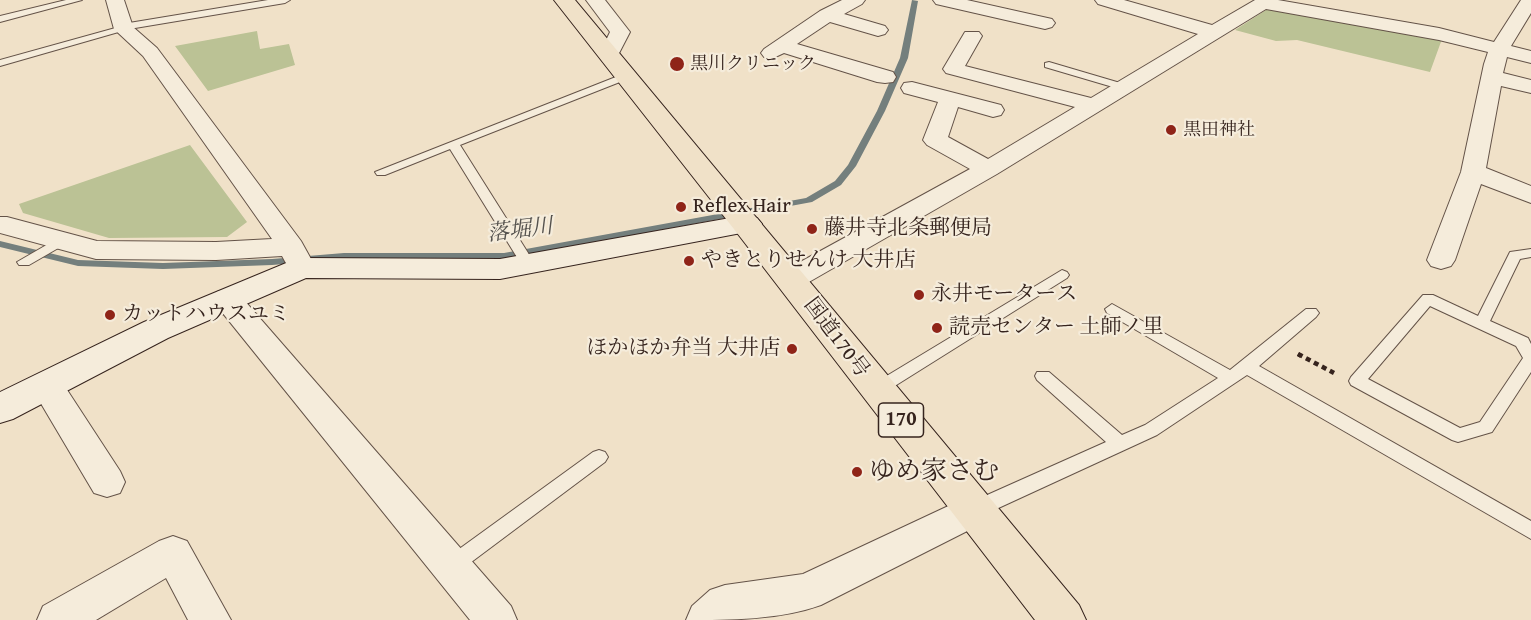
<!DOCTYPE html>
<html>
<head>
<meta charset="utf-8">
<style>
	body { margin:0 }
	canvas { display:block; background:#f0e1c8 }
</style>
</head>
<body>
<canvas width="1531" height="620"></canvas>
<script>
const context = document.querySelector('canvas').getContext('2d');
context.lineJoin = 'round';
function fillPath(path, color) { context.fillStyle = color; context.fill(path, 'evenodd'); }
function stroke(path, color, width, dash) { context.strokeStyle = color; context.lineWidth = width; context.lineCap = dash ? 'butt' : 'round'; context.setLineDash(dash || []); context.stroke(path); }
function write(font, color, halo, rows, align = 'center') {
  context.font = font + ' "Gentium Book Plus","Noto Serif JP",serif'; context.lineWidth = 4.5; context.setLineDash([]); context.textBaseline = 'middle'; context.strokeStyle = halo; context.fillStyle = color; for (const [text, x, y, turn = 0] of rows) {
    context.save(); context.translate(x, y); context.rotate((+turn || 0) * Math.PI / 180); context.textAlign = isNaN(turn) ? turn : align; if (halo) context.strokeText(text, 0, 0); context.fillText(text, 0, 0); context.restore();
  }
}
fillPath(new Path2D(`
	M 1269,8 L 1442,39 L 1430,72 L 1297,40 L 1276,41 L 1235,30 Z
	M 257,31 L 260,49 L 289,44 L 295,65 L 208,91 L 175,46 Z
	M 190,145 L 247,222 L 227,237 L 109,238 L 23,213 L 19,204 Z`), '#bbc295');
fillPath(new Path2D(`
	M 912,0 L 918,1 L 908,58 L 885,111 L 856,166 L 841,185 L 812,202 L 504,259 L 344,259 L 272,265 L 163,269 L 78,266 L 0,247 L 0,241 L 78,260 L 163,263 L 272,259 L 344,253 L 504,253 L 806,198 L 835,181 L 848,165 L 877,111 L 900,58 Z`), '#747f7d');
const lane = new Path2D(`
	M 66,0 L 82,0 L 0,22 L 0,16 Z
	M 268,0 L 290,0 L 285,3 L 129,29 L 0,66 L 0,60 L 119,27 L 123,24 Z
	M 1049,62 L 1127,85 L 1128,87 L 1123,90 L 1045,67 L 1045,63 Z
	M 626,73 L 631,76 L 630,78 L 460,145 L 535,264 L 533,267 L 523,267 L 450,149 L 385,175 L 377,175 L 375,172 Z
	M 62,236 L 69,240 L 67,243 L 29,265 L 19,265 L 17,262 Z
	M 1531,249 L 1531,257 L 1520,259 L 1490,321 L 1528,338 L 1531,344 L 1531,372 L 1492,432 L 1458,442 L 1452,440 L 1351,385 L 1349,381 L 1351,377 L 1423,295 L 1433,295 L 1478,316 L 1510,252 ZM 1430,306 L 1516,346 L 1523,358 L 1480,422 L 1460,428 L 1368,379 Z
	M 1062,270 L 1067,272 L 1069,275 L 1067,278 L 882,394 L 876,396 L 870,394 L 868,390 L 870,386 Z
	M 1112,304 L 1230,370 L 1306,309 L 1316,309 L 1319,313 L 1316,317 L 1259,366 L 1531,521 L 1531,539 L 1247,375 L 1157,435 L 981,516 L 974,518 L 967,516 L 965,510 L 967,504 L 1106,442 L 1037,380 L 1035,376 L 1037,372 L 1049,372 L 1122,435 L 1145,425 L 1218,378 L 1107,313 L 1105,309 Z
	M 599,450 L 605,452 L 608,457 L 605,462 L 458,572 L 451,575 L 444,572 L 441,566 L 444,560 L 593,452 Z`);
const street = new Path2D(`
	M 106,0 L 124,0 L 133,27 L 157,48 L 301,241 L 316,268 L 312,274 L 302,277 L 292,274 L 282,256 L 216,260 L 96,259 L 0,233 L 0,217 L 7,217 L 97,241 L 216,242 L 272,239 L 143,56 L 114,29 Z
	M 586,0 L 605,0 L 630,32 L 616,59 L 602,59 L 599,55 L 610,32 Z
	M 842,0 L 865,0 L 862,4 L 844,14 L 885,26 L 888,30 L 885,34 L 878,36 L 830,22 L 797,44 L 893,72 L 896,77 L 893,82 L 885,83 L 877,82 L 784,53 L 771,59 L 764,57 L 761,53 L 764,49 L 820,11 Z
	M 933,0 L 967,0 L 1052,19 L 1055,23 L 1052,27 L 1045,29 L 936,4 Z
	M 1095,0 L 1124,0 L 1212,25 L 1255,0 L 1278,0 L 1439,28 L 1494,42 L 1521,0 L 1531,0 L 1531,13 L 1511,46 L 1531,51 L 1531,63 L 1507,57 L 1503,73 L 1531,80 L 1531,93 L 1501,86 L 1486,168 L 1531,186 L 1531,203 L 1481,184 L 1455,260 L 1451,266 L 1441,269 L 1431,266 L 1427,260 L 1461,172 L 1484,64 L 1488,52 L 1439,40 L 1266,9 L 997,174 L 802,286 L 792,288 L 782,286 L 778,279 L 782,272 L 970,169 L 927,145 L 923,140 L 938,102 L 904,93 L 901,88 L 904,83 L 912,82 L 1001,105 L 1004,110 L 1001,115 L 993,117 L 958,107 L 948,137 L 988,159 L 1075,107 L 946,73 L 943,69 L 965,32 L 979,32 L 982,36 L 965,66 L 1091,98 L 1198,34 L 1098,4 Z
	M 227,289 L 237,292 L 511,606 L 517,620 L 470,620 L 217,306 L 212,299 L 217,292 Z
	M 46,373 L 58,376 L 120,471 L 125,482 L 120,493 L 107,497 L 94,493 L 30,385 L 34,376 Z
	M 974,494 L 987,499 L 993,510 L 987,521 L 821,605 C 779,620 731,620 686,620 L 692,606 L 710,590 L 725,585 L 803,574 Z
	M 173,536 L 187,541 L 231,620 L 188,620 L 166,578 L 96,620 L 37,620 L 43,606 L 159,541 Z`);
const secondary = new Path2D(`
	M 747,215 L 757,218 L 762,224 L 757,230 L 500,279 L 306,278 L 168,338 L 13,419 L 0,423 L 0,392 L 144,322 L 291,261 L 302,258 L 500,259 Z`);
const highway = new Path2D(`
	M 554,0 L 575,0 L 1079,605 L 1086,620 L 1035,620 L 741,238 Z`);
stroke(lane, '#645348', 2);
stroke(street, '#645348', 2);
stroke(secondary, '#36241e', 2);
stroke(highway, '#36241e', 2);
stroke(new Path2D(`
	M 1298,354 L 1301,356`), '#36241e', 4, [4.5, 3]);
stroke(new Path2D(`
	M 1298,354 L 1334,373`), '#36241e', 4.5, [5, 4]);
fillPath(lane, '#f5ecdb');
fillPath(street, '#f5ecdb');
fillPath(secondary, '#f5ecdb');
fillPath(highway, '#f0e1c8');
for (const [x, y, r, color] of [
	[677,64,8,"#8f2418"],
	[1171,130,6,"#8f2418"],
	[681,207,6,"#8f2418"],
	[812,229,6,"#8f2418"],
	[689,261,6,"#8f2418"],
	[919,295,6,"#8f2418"],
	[110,315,6,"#8f2418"],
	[937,328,6,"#8f2418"],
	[792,349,6,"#8f2418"],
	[857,472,6,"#8f2418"]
]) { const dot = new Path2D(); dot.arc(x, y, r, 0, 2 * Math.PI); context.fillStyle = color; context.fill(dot); stroke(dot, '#f5ecdb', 2); }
write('18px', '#36241e', '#f5ecdb', [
	["黒川クリニック",690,64],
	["黒田神社",1183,130]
], 'left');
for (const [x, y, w] of [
	[901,420,45]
]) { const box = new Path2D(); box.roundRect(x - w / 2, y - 17, w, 34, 4.5); context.fillStyle = '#f5ecdb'; context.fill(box); stroke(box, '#36241e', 1.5); }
write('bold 20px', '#36241e', null, [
	["170",901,420]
]);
write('21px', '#36241e', '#f5ecdb', [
	["Reflex Hair",693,207],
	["藤井寺北条郵便局",824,229],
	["やきとりせんけ 大井店",701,261],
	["永井モータース",931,295],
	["カットハウスユミ",122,315],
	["読売センター 土師ノ里",949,328],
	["ほかほか弁当 大井店",780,349,"right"]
], 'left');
write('21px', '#36241e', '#f5ecdb', [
	["国道170号",836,338,53]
]);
write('italic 22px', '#55524e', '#f5ecdb', [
	["落堀川",520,231,-7]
]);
write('26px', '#36241e', '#f5ecdb', [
	["ゆめ家さむ",869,472]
], 'left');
</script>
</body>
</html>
